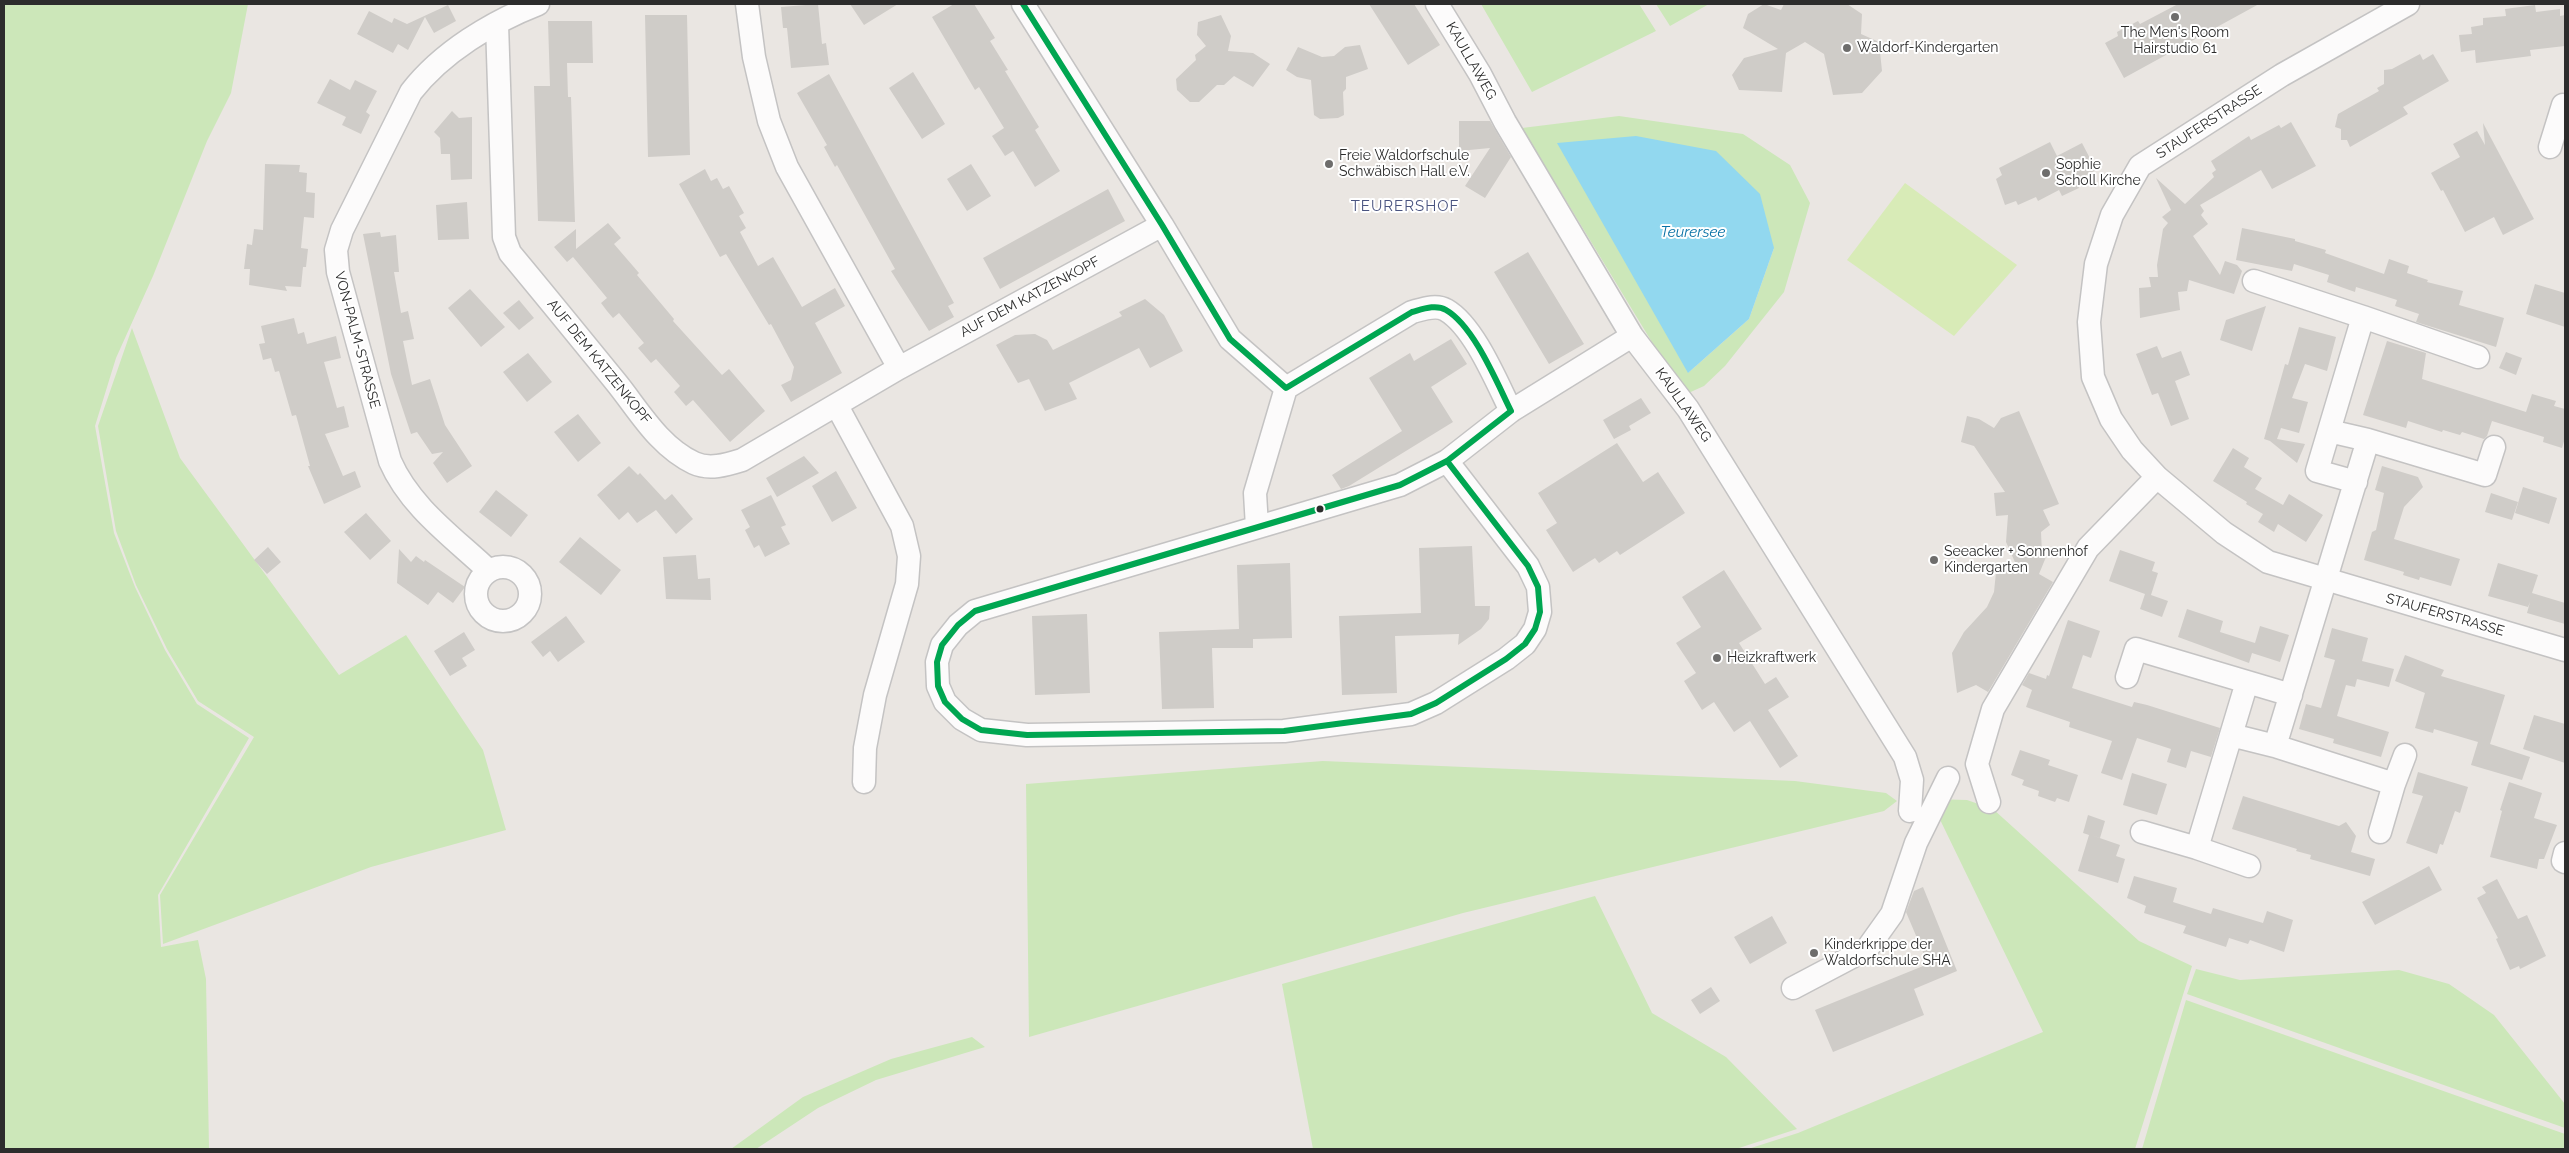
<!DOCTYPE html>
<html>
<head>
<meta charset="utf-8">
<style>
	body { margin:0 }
	#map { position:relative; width:2569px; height:1153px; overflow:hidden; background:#eae6e2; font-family:Raleway,sans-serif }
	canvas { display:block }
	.frame { position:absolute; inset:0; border:5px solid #2c2c2c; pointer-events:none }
</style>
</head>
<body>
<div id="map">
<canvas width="2569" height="1153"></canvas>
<div class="frame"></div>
</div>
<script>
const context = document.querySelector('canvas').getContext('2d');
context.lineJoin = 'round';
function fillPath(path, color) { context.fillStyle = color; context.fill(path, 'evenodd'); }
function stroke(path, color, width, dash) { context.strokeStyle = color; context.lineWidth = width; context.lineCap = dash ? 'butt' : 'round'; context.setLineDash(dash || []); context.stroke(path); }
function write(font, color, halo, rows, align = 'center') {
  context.font = font + ' Raleway,sans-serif'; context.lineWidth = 4; context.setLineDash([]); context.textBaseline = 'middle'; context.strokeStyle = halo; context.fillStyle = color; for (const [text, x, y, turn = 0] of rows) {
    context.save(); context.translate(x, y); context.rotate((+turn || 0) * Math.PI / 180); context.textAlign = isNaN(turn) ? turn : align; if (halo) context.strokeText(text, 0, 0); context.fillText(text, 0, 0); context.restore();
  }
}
fillPath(new Path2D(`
	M 4,4 L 248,4 L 231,93 L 207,141 L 153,276 L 116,358 L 95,426 L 114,533 L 135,587 L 165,650 L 197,704 L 249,738 L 158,895 L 161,947 L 198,940 L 206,979 L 209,1149 L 4,1149 Z
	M 1481,4 L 1639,4 L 1656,31 L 1532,92 Z
	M 1656,4 L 1709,4 L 1670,26 Z
	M 1619,116 L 1743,134 L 1790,165 L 1810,203 L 1784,292 L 1725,366 L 1704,386 L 1684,395 L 1522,128 ZM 1774,248 L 1749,319 L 1688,373 Z
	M 132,328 L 180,458 L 339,675 L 406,635 L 483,750 L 506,830 L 371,867 L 163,944 L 160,895 L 254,737 L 198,701 L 167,649 L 136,585 L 116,531 L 98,426 Z
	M 1323,761 L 1795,781 L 1886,793 L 1897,801 L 1884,811 L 1463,913 L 1029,1037 L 1026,784 Z
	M 1930,799 L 1967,800 L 1993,809 L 2139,941 L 2192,966 L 2135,1149 L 1748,1149 L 1798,1133 L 2043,1032 Z
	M 1595,896 L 1652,1013 L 1726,1057 L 1797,1129 L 1736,1149 L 1313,1149 L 1282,984 Z
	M 2196,969 L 2240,980 L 2399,970 L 2449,984 L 2494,1015 L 2565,1104 L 2565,1128 L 2187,994 Z
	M 2186,1000 L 2565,1134 L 2565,1149 L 2142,1149 Z
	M 972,1037 L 985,1047 L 876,1080 L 818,1108 L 756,1149 L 731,1149 L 803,1097 L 891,1059 Z`), '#cce7b9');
fillPath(new Path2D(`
	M 1905,183 L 2017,265 L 1954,336 L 1847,260 Z`), '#d8ebb7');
fillPath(new Path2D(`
	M 1636,136 L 1716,151 L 1760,194 L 1774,248 L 1749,319 L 1688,373 L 1557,143 Z`), '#92d8ef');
fillPath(new Path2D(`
	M 818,4 L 822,44 L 826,43 L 829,65 L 791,68 L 787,28 L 783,28 L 781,7 Z
	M 850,4 L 898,4 L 864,25 Z
	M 954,4 L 974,4 L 995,38 L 990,41 L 1008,70 L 1005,71 L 1039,127 L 1035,130 L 1060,171 L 1035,187 L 1013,151 L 1005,156 L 992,136 L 1004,128 L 979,87 L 975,90 L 932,17 Z
	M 1369,4 L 1414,4 L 1440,45 L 1408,65 Z
	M 1764,4 L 1781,10 L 1784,4 L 1847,4 L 1862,14 L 1861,34 L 1879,42 L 1882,71 L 1862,93 L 1833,95 L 1824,54 L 1805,42 L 1786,53 L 1782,92 L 1739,90 L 1732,75 L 1744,58 L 1778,49 L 1743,28 L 1748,14 Z
	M 2178,4 L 2259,4 L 2124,78 L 2105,43 L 2118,36 L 2117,32 L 2138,21 L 2140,24 Z
	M 448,5 L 456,21 L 434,33 L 425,17 L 408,50 L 398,44 L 393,53 L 357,34 L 369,11 L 392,23 L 394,18 L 407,24 Z
	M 2535,5 L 2536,12 L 2560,9 L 2560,16 L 2565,15 L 2565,46 L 2530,50 L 2531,56 L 2476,63 L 2475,50 L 2461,52 L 2459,35 L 2472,34 L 2471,27 L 2483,25 L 2483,18 L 2506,16 L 2505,9 Z
	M 645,15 L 687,15 L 690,155 L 648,157 Z
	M 1221,15 L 1231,36 L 1228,51 L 1253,53 L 1270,64 L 1253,87 L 1234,76 L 1224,85 L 1217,85 L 1199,102 L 1190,102 L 1177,90 L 1176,79 L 1196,60 L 1195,55 L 1206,46 L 1197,35 L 1198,22 Z
	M 548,21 L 592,21 L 593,63 L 567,63 L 568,97 L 571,97 L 575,222 L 538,221 L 534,86 L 550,86 Z
	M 1360,45 L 1368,69 L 1346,77 L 1346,89 L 1343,92 L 1344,115 L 1338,118 L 1320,119 L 1314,115 L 1311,80 L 1297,77 L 1286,70 L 1298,47 L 1322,57 L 1334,56 L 1345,47 Z
	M 2420,54 L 2423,60 L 2433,54 L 2449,81 L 2403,107 L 2408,114 L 2350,147 L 2347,140 L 2341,140 L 2341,129 L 2335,127 L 2338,114 L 2379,91 L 2377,88 L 2384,84 L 2384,70 L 2392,69 Z
	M 913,72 L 945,124 L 922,139 L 889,88 Z
	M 829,74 L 954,303 L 948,306 L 954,317 L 929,331 L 891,271 L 895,269 L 837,165 L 835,167 L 824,147 L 827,145 L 797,93 Z
	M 330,79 L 350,90 L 355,80 L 377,91 L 366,112 L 370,115 L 361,134 L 342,125 L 346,117 L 317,103 Z
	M 452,111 L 459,118 L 472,117 L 472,179 L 451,180 L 450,154 L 441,154 L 440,138 L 434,132 Z
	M 1459,121 L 1490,121 L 1511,157 L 1485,198 L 1465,186 L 1490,148 L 1459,151 Z
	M 2291,122 L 2316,166 L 2272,189 L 2261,170 L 2200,205 L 2204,211 L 2201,215 L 2208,224 L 2193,236 L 2220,275 L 2225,261 L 2237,265 L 2242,271 L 2234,294 L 2189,280 L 2187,291 L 2178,292 L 2180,310 L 2140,318 L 2139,288 L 2151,287 L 2149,277 L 2158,277 L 2157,265 L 2163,229 L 2168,223 L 2162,217 L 2171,210 L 2156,178 L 2185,204 L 2214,177 L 2212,173 L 2216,170 L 2211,161 L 2249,136 L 2251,140 L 2279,125 L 2281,128 Z
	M 2483,123 L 2534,219 L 2503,235 L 2494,217 L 2465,232 L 2443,190 L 2441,191 L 2431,173 L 2460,157 L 2453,144 L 2477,131 L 2485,145 Z
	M 2050,142 L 2057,156 L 2082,143 L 2096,170 L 2076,181 L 2079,188 L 2062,196 L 2059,190 L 2038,201 L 2036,197 L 2018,205 L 2016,201 L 2005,205 L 1996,179 L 2002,175 L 1999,168 Z
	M 265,164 L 300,165 L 299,172 L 307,173 L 306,192 L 315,193 L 314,218 L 304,217 L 301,248 L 308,249 L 306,267 L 303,267 L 301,287 L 285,286 L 287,291 L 249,285 L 250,269 L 244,269 L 247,244 L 252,245 L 254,229 L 263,230 Z
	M 971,164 L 991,196 L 967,211 L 947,179 Z
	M 705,169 L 711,181 L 717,178 L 723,189 L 729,186 L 744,213 L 739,216 L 746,228 L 740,232 L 758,266 L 773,257 L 802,307 L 835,288 L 845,306 L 815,323 L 842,373 L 791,402 L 781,385 L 791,380 L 794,367 L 771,324 L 769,325 L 726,254 L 720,257 L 679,184 Z
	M 1108,189 L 1125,221 L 1000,289 L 983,258 Z
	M 467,202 L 469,239 L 438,240 L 436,205 Z
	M 608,223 L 621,238 L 614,244 L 639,273 L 637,275 L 674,319 L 673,321 L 722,375 L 729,369 L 765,411 L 730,442 L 693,400 L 686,406 L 674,392 L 680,386 L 656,359 L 651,363 L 638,348 L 644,343 L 619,313 L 613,318 L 607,311 L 601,303 L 607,298 L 573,257 L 567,262 L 554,247 L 576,229 L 576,249 Z
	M 2242,228 L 2295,239 L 2295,241 L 2326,250 L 2325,253 L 2384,274 L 2389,259 L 2409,266 L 2407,273 L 2428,280 L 2427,282 L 2463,291 L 2459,305 L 2504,318 L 2496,347 L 2416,322 L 2419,314 L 2395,306 L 2397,300 L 2356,287 L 2355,292 L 2327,282 L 2329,275 L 2294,264 L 2292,271 L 2236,260 Z
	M 380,232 L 381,237 L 396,235 L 399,272 L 394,272 L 401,313 L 408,311 L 414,339 L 403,341 L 412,385 L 430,379 L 445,425 L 472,466 L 447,483 L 433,463 L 443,452 L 432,454 L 417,432 L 411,434 L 391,374 L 363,234 Z
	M 1528,252 L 1584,344 L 1549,364 L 1494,272 Z
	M 2535,284 L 2565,293 L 2565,327 L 2526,314 Z
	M 470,289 L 505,327 L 481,347 L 448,308 Z
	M 1145,299 L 1164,315 L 1183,351 L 1150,368 L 1139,348 L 1069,383 L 1077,399 L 1045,411 L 1029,379 L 1018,383 L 996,345 L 1015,335 L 1035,334 L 1047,340 L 1053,350 L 1122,316 L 1119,312 Z
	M 519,300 L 534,318 L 519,330 L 503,313 Z
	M 2266,306 L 2252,351 L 2220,340 L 2226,320 Z
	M 294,318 L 298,334 L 304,332 L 307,344 L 336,336 L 341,358 L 324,362 L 337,408 L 344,406 L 349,427 L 325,434 L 343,476 L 355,471 L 361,487 L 324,504 L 308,466 L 310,466 L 296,415 L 292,416 L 279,371 L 275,372 L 271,358 L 263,360 L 259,344 L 265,343 L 261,326 Z
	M 2299,327 L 2336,337 L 2327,371 L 2305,364 L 2292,398 L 2308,402 L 2299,433 L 2281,428 L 2277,439 L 2305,444 L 2297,463 L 2270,441 L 2264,439 L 2285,364 L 2288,365 Z
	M 1451,339 L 1467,364 L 1431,387 L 1453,422 L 1349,486 L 1341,489 L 1332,475 L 1402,431 L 1369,378 L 1410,353 L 1414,361 Z
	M 2387,341 L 2426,353 L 2422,379 L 2526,412 L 2532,394 L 2556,401 L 2554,406 L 2565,409 L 2565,438 L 2562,448 L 2543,442 L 2544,437 L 2492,421 L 2487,436 L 2484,439 L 2462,432 L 2460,435 L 2443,430 L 2442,432 L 2408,421 L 2406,428 L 2363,415 Z
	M 2157,346 L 2162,358 L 2181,351 L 2190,375 L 2175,381 L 2189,419 L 2171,426 L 2158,393 L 2152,395 L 2136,354 Z
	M 2506,352 L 2522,358 L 2516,375 L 2499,368 Z
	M 528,353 L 552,382 L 527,402 L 503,372 Z
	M 1641,398 L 1651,413 L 1629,426 L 1631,430 L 1614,439 L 1603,420 Z
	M 2019,411 L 2059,504 L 2043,510 L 2050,525 L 2041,532 L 2042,554 L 2046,557 L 2039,574 L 2053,582 L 1988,692 L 1976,685 L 1957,693 L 1952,653 L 1964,632 L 1987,607 L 1994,592 L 1996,572 L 2018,569 L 2006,542 L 2008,515 L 1996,516 L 1994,493 L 2005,492 L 1974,446 L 1961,442 L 1967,416 L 1979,419 L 1994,428 L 2001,418 Z
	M 578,414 L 601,443 L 578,462 L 554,432 Z
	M 1617,443 L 1643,482 L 1658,472 L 1685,513 L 1620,555 L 1617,551 L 1599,563 L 1595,558 L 1573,572 L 1546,530 L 1557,523 L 1538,493 Z
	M 2233,448 L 2249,458 L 2244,467 L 2262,478 L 2255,489 L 2283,505 L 2289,494 L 2323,515 L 2306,542 L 2278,524 L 2274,532 L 2258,522 L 2263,514 L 2246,504 L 2247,502 L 2213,481 Z
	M 804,456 L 819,473 L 777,497 L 766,478 Z
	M 629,466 L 638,475 L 640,473 L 665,500 L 672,494 L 693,519 L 676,534 L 656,510 L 637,523 L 628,512 L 619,520 L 597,495 Z
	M 2382,466 L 2418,477 L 2423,487 L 2404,507 L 2394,539 L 2460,559 L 2451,586 L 2420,577 L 2419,580 L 2403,575 L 2404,572 L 2364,560 L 2372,532 L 2376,530 L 2384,493 L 2375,490 Z
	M 836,471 L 857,508 L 832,522 L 812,486 Z
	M 2523,487 L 2557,498 L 2549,524 L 2515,513 Z
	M 496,490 L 528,515 L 511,537 L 479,512 Z
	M 2491,493 L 2518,502 L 2512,520 L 2485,512 Z
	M 771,495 L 786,525 L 781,527 L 790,544 L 765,557 L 759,545 L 754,548 L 745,530 L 750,527 L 741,510 Z
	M 366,513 L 391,541 L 370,560 L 344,532 Z
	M 580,537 L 621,570 L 601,595 L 559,562 Z
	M 1472,546 L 1475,606 L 1490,606 L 1489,619 L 1481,629 L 1458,645 L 1459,634 L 1395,636 L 1397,693 L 1342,695 L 1339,616 L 1421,613 L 1419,548 Z
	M 268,547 L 281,562 L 267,574 L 254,560 Z
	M 399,549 L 411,562 L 416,556 L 424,562 L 425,560 L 465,587 L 453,603 L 438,592 L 428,605 L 397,583 Z
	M 2120,550 L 2155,562 L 2152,571 L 2158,573 L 2151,595 L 2168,601 L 2162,617 L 2140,609 L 2145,594 L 2109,581 Z
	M 696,555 L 698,579 L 710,578 L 711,600 L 666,599 L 663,557 Z
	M 1290,563 L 1292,638 L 1253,639 L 1253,648 L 1212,648 L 1214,708 L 1162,709 L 1159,632 L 1239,629 L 1237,565 Z
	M 2498,563 L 2538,575 L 2532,593 L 2565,603 L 2565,624 L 2527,613 L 2530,602 L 2528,607 L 2488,596 Z
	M 1724,570 L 1762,629 L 1739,643 L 1765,684 L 1776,677 L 1789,697 L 1768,710 L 1798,756 L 1780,768 L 1750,721 L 1734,732 L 1714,702 L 1702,710 L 1684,681 L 1696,673 L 1676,643 L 1701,627 L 1682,597 Z
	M 2187,609 L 2223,621 L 2220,632 L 2255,643 L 2260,626 L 2289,635 L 2280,662 L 2252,653 L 2249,663 L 2178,637 Z
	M 1087,614 L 1090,693 L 1035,695 L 1032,616 Z
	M 566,616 L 585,642 L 558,662 L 550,651 L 543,657 L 531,642 Z
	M 2068,620 L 2100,631 L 2091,658 L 2083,655 L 2072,688 L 2132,707 L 2134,702 L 2147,705 L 2220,728 L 2211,757 L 2191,751 L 2186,768 L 2167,762 L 2171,749 L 2137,738 L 2122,780 L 2101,773 L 2112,741 L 2069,727 L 2070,722 L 2026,707 L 2032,690 L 2022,685 L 2029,673 L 2046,679 L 2047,675 L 2049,676 Z
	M 2332,628 L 2368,638 L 2362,661 L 2394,669 L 2389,687 L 2357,679 L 2355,687 L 2346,685 L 2337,716 L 2389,732 L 2381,757 L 2333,743 L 2334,739 L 2299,729 L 2306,704 L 2321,708 L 2335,660 L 2324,657 Z
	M 464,632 L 475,650 L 462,658 L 467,666 L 450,676 L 434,651 Z
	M 2405,655 L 2444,670 L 2441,676 L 2505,695 L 2490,744 L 2530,757 L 2522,780 L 2471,765 L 2478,742 L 2434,729 L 2433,733 L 2415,728 L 2425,693 L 2395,681 Z
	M 2534,715 L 2565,724 L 2565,763 L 2523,749 Z
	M 2020,750 L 2050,760 L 2048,765 L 2078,775 L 2069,802 L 2057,798 L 2055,802 L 2038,796 L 2039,791 L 2022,785 L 2024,780 L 2011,775 Z
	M 2418,772 L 2468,787 L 2460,813 L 2455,811 L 2443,845 L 2440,844 L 2437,854 L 2406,843 L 2423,796 L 2412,793 Z
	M 2132,773 L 2167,784 L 2157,815 L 2123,805 Z
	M 2509,782 L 2542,793 L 2534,818 L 2557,825 L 2544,859 L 2539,859 L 2537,869 L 2490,857 L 2502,811 L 2500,810 Z
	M 2243,796 L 2339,826 L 2346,822 L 2356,836 L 2351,852 L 2375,859 L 2370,876 L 2310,859 L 2311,855 L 2296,851 L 2297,849 L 2232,829 Z
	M 2088,815 L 2105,821 L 2100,838 L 2091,835 L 2120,845 L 2116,856 L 2125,859 L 2118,883 L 2078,871 L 2089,835 L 2083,833 Z
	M 2429,866 L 2442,890 L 2375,925 L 2362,902 Z
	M 2134,876 L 2177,888 L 2173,902 L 2211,914 L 2213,908 L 2263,923 L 2267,911 L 2293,920 L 2284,952 L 2250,940 L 2248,944 L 2229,938 L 2226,947 L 2183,933 L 2186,926 L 2144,913 L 2146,906 L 2127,898 Z
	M 2497,879 L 2518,919 L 2527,915 L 2546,956 L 2520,969 L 2519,966 L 2510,970 L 2496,939 L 2498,938 L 2477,898 L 2486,893 L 2482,887 Z
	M 1923,887 L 1957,971 L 1914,989 L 1924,1015 L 1833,1052 L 1815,1010 L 1928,964 L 1906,912 L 1914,891 Z
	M 1772,916 L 1787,943 L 1750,964 L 1734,937 Z
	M 1711,987 L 1720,1001 L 1700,1014 L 1691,1000 Z`), '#cfccc8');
const minor = new Path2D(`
	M 747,4 L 754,57 L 769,121 L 787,167 L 899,368
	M 1023,4 L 1162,225 L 1230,339 L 1286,388 L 1412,312 C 1423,309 1436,304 1446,310 C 1474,326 1497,383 1511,411
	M 1437,4 L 1480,74 L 1505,122 L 1632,336 L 1688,409 L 1905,757 L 1912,780 L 1910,811
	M 2408,4 L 2282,75 L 2140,166 L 2112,215 L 2096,264 L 2089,322 L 2093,377 L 2111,419 L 2132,450 L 2157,477 L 2224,533 L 2268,562 L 2565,650
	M 497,24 L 504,237 L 510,253 C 545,295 580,338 615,381 C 638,409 658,446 694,463 C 709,470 726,465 742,460 L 899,368 L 1162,225
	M 2550,147 L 2563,105 L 2565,106
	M 2254,281 L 2363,317 L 2317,471 L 2356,482
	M 2363,317 L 2478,357
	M 837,406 L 902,526 L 909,556 L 907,584 L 875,695 L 865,748 L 864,782
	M 2329,431 L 2368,440
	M 1447,461 L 1528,566 L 1538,587 L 1540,612 L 1535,629 L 1525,644 L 1506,659 L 1436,703 L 1411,714 L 1284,731 L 1027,735 L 981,730 L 962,719 L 945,702 L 938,686 L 937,662 L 942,645 L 958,625 L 975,611 L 1400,485 L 1447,461 L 1511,411 L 1632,336
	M 1257,527 L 1255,493 L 1286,388
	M476 594a27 27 0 1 1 54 0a27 27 0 1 1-54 0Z
	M 488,570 C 453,537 410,507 390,461 L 338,272 L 336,250 L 342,230 L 411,92 C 442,52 492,22 538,4
	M 2127,677 L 2136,649 L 2291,695
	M 2247,682 L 2197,848 L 2249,866
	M 2231,735 L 2275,746
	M 2394,784 L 2405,755
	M 1989,802 L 1977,764 L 1993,709 L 2088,548 L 2157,477
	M 2142,832 L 2197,848
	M 2380,832 L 2394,784 L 2275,746 L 2368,440 L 2485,475 L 2494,447
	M 2565,853 L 2563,861 L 2565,862
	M 1793,988 L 1867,949 L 1892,914 L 1916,843 L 1948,778`);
stroke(minor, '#c4c3c3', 25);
stroke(minor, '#fcfbfb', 22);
stroke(new Path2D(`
	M 1023,4 L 1162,225 L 1230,339 L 1286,388 L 1412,312 C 1423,309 1436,304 1446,310 C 1474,326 1497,383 1511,411 L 1447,461 L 1400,485 L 975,611 L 958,625 L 942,645 L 937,662 L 938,686 L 945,702 L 962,719 L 981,730 L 1027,735 L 1284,731 L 1411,714 L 1436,703 L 1506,659 L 1525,644 L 1535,629 L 1540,612 L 1538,587 L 1528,566 L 1447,461`), '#00a651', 6);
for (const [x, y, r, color] of [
	[2175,17,5,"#6e6d6c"],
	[1847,48,5,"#6e6d6c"],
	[1329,164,5,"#6e6d6c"],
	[2046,173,5,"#6e6d6c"],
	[1320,509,4.5,"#2c2c2c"],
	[1934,560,5,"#6e6d6c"],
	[1717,658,5,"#6e6d6c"],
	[1814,953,5,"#6e6d6c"]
]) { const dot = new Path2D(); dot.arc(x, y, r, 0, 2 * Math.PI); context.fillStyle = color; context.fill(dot); stroke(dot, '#fff', 2); }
write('14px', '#2c2c2c', '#fff', [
	["The Men's Room",2175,33,"center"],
	["Hairstudio 61",2175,49,"center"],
	["Waldorf-Kindergarten",1857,48],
	["Freie Waldorfschule",1339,156],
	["Schwäbisch Hall e.V.",1339,172],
	["Sophie",2056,165],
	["Scholl Kirche",2056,181],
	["Seeacker + Sonnenhof",1944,552],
	["Kindergarten",1944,568],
	["Heizkraftwerk",1727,658],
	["Kinderkrippe der",1824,945],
	["Waldorfschule SHA",1824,961]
], 'left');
write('14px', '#2c2c2c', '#fff', [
	["KAULLAWEG",1471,61,60],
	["STAUFERSTRASSE",2209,122,-33],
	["AUF DEM KATZENKOPF",1030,297,-28],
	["VON-PALM-STRASSE",357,340,75],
	["AUF DEM KATZENKOPF",599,362,51],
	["KAULLAWEG",1683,405,55],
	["STAUFERSTRASSE",2445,615,16]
]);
context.letterSpacing = '1px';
write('15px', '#4a5480', '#fff', [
	["TEURERSHOF",1405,206]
]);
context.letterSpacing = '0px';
write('italic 15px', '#0771a5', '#fff', [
	["Teurersee",1693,232]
]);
</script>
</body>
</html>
